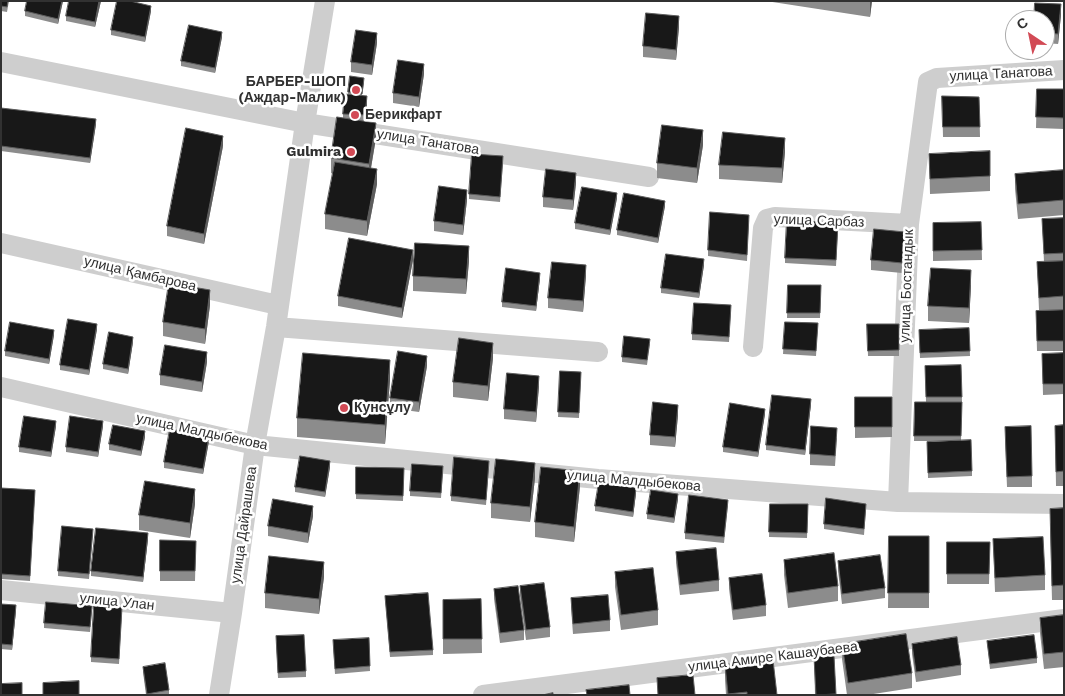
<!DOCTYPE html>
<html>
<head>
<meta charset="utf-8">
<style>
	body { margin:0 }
	#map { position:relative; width:1065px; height:696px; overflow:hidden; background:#fff; font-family:"Work Sans",sans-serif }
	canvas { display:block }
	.frame { position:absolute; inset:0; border:2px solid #313131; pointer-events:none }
	.north { position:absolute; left:1005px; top:10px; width:50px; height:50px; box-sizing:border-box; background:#fff; border:1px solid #adadad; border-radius:50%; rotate:326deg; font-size:14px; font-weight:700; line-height:20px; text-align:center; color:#313131 }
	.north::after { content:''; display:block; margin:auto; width:18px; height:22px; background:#d24a55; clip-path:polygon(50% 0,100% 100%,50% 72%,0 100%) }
</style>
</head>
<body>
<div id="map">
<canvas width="1065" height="696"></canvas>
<div class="frame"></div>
<div class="north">С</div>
</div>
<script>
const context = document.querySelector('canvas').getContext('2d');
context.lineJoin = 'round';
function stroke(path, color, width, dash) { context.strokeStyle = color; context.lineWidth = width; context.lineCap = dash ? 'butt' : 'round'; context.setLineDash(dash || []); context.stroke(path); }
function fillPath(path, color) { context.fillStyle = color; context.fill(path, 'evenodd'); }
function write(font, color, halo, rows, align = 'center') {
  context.font = font + ' "Work Sans",sans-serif'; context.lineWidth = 5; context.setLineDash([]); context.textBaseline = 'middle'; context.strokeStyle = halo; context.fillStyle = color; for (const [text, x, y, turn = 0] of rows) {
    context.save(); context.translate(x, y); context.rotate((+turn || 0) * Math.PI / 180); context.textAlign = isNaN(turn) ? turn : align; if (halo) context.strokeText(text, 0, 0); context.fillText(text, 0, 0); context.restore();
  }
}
stroke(new Path2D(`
	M 1,62 L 305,123 L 649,177
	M 1,243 L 278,305
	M 276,327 L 598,352
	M 753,347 L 763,228 L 767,219 L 775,217 L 909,224
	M 1,387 L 255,445 L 598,479 L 898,502 L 1064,504
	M 898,502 L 909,224 L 928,82 L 937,78 L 1064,70
	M 1,590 L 232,613
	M 219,695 L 232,613 L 255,445 L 276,327 L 305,123 L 325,1
	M 483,695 L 1064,619`), '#cecece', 20);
fillPath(new Path2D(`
	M 1,1 L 9,1 L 7,12 L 1,11 Z
	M 27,1 L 63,1 L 58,24 L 25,16 L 25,11 Z
	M 69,1 L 101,1 L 95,27 L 66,21 L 66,16 Z
	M 766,1 L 872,1 L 870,17 Z
	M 151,11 L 145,42 L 111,35 L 111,30 Z
	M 1061,15 L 1058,44 L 1045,43 L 1045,20 Z
	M 679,27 L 676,60 L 643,57 L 643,46 Z
	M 222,37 L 215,73 L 181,66 L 181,61 Z
	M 377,43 L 372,75 L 351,72 L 351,62 Z
	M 424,74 L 419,107 L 393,103 L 393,93 Z
	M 350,76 L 364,83 L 362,95 L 367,106 L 365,122 L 376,138 L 371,168 L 377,184 L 367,236 L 325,229 L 325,214 L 333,174 L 331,173 L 331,158 L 343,118 L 343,114 L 348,94 Z
	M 1037,89 L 1064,89 L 1064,129 L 1036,128 Z
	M 942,96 L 979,97 L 980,137 L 943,137 Z
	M 1,108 L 96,124 L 90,163 L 1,151 Z
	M 703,145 L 697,183 L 657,178 L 657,163 Z
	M 223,146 L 204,244 L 167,236 L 167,226 Z
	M 785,152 L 782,183 L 719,179 L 719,165 Z
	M 929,154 L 990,176 L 990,191 L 930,194 Z
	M 503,162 L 500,202 L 469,199 L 469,194 Z
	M 1064,170 L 1064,215 L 1018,219 L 1015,189 L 1015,174 Z
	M 576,183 L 573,210 L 543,207 L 543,197 Z
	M 617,198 L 610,235 L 575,229 L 575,223 Z
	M 467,200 L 463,235 L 434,231 L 434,221 Z
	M 665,206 L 658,243 L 617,235 L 617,230 Z
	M 1064,218 L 1064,351 L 1037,351 L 1036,311 L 1039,310 L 1037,262 L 1044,262 L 1042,219 Z
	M 749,220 L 747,261 L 708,256 L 708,250 Z
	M 981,222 L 982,260 L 933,261 L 933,223 Z
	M 838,228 L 836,266 L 785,263 L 785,258 Z
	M 905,242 L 902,273 L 871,270 L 871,260 Z
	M 413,260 L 402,318 L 338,306 L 338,296 Z
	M 469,261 L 466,294 L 413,291 L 413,276 Z
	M 704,265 L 699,298 L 661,293 L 661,288 Z
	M 586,275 L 583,312 L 548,308 L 548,298 Z
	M 540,278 L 536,311 L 502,307 L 502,302 Z
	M 788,285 L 821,285 L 820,318 L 787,318 Z
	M 971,285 L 969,323 L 928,321 L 928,306 Z
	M 210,305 L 205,344 L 163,336 L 163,322 Z
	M 731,310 L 729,342 L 692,340 L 692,334 Z
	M 785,322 L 818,323 L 816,356 L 783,354 Z
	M 867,324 L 899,324 L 899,356 L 868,356 Z
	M 969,328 L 970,356 L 920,358 L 919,330 Z
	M 97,329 L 89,375 L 60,370 L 60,365 Z
	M 54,335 L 49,364 L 5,356 L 5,351 Z
	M 133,342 L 128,374 L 103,369 L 103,364 Z
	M 650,344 L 647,365 L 622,362 L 622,357 Z
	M 1064,353 L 1064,394 L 1043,395 L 1042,354 Z
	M 493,358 L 488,401 L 453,397 L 453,382 Z
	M 207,362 L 202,392 L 160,385 L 160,375 Z
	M 961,365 L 962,402 L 939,402 L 962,402 L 961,441 L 972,471 L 972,476 L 928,478 L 927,442 L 951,441 L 914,441 L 915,402 L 926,402 L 925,366 Z
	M 427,366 L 419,412 L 390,408 L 390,398 Z
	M 560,371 L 581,372 L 579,418 L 558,417 Z
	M 390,380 L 385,444 L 297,437 L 297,418 Z
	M 539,386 L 536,422 L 504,419 L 504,409 Z
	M 855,397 L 892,397 L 892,437 L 855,438 Z
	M 811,404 L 805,455 L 766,450 L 766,445 Z
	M 765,414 L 758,457 L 723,452 L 723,447 Z
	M 678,415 L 675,447 L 650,445 L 650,435 Z
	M 1064,425 L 1064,486 L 1056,486 L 1055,426 Z
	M 56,426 L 51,457 L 19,452 L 19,447 Z
	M 103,426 L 98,457 L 66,452 L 66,447 Z
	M 145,437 L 141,456 L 109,450 L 109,444 Z
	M 837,438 L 835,466 L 810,465 L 810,454 Z
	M 1005,438 L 1032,476 L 1032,487 L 1007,487 Z
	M 209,441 L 203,474 L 164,468 L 164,462 Z
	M 489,466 L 486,505 L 451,501 L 451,496 Z
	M 330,467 L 325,497 L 295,492 L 295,487 Z
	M 356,467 L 404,468 L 403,501 L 356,499 Z
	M 443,471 L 441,498 L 410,496 L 410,491 Z
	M 535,478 L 530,522 L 491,518 L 491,503 Z
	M 580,486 L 574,542 L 535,537 L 535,522 Z
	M 1,488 L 35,490 L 30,581 L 1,579 Z
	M 636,493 L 633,517 L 595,511 L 595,506 Z
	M 678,499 L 674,523 L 647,519 L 647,514 Z
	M 195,504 L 190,538 L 139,530 L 139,515 Z
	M 770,504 L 808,504 L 807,538 L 769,537 Z
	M 728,505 L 724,543 L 685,539 L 685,533 Z
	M 1064,508 L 1064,600 L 1052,600 L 1050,524 Z
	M 866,509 L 864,535 L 824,529 L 824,524 Z
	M 313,516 L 308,543 L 268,536 L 268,526 Z
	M 93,534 L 89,579 L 58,576 L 58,571 Z
	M 889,536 L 929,536 L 929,608 L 888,608 Z
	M 148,539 L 143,582 L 91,576 L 91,571 Z
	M 993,539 L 1045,575 L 1045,590 L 995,592 Z
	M 160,540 L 196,541 L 195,581 L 160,581 Z
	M 947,542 L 990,542 L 989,584 L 947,584 Z
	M 676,552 L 719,580 L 719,591 L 680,595 L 676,563 Z
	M 784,560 L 838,586 L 838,601 L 788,608 L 784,575 Z
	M 838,561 L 885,588 L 885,598 L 842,604 L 838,571 Z
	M 615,572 L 658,610 L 658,625 L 621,630 L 615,587 Z
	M 324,577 L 319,614 L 265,608 L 265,593 Z
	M 729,578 L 766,605 L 766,616 L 733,620 L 729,589 Z
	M 520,586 L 550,627 L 550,637 L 526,640 L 520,596 Z
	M 494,589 L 524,630 L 524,640 L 500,643 L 494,599 Z
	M 385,596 L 433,650 L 433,655 L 390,657 Z
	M 571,598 L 610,620 L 610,631 L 573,634 L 571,608 Z
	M 481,599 L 482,653 L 443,654 L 443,600 Z
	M 1,604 L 16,610 L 12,650 L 1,649 Z
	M 92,611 L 90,632 L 44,628 L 44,623 Z
	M 122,612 L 119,664 L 91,662 L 91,657 Z
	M 1064,615 L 1064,667 L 1044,669 L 1040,633 L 1040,618 Z
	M 369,638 L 370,671 L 335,674 L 333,645 Z
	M 987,641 L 1037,658 L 1037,663 L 990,669 Z
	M 276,642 L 306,671 L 306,677 L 278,678 Z
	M 842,644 L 912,673 L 912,688 L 867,695 L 847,695 L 842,659 Z
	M 912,644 L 961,665 L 961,675 L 916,682 L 912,654 Z
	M 834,656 L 836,695 L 815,695 L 814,657 Z
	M 725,665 L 777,695 L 726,695 L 725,680 Z
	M 143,667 L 169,690 L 169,695 L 146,695 L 143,672 Z`), '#8c8c8c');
fillPath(new Path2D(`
	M 62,1 L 63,1 L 58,24 L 58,19 Z
	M 99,1 L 101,1 L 95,27 L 95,22 Z
	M 870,1 L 872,1 L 870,17 Z
	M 1061,4 L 1061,15 L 1058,44 L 1058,34 Z
	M 151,6 L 151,11 L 145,42 L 145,37 Z
	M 679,16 L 679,27 L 676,60 L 676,50 Z
	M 222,32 L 222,37 L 215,73 L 215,68 Z
	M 377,33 L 377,43 L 372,75 L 372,65 Z
	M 424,64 L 424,74 L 419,107 L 419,97 Z
	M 367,96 L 367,106 L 365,126 L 365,115 Z
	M 96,119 L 96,124 L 90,163 L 90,158 Z
	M 376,123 L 376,138 L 369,179 L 369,164 Z
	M 703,130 L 703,145 L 697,183 L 697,168 Z
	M 223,136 L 223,146 L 204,244 L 204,234 Z
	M 785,138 L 785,152 L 782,183 L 782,168 Z
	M 377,169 L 377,184 L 367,236 L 367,221 Z
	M 576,173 L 576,183 L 573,210 L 573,200 Z
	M 467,190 L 467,200 L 463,235 L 463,225 Z
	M 617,193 L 617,198 L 610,235 L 610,230 Z
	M 665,201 L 665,206 L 658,243 L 658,238 Z
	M 905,232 L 905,242 L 902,273 L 902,263 Z
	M 469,246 L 469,261 L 466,294 L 466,279 Z
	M 413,250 L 413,260 L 402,318 L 402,308 Z
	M 704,259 L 704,265 L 699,298 L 699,293 Z
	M 586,265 L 586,275 L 583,312 L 583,301 Z
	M 971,270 L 971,285 L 969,323 L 969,308 Z
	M 540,273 L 540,278 L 536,311 L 536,306 Z
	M 210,290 L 210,305 L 205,344 L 205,329 Z
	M 97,324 L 97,329 L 89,375 L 89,370 Z
	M 54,330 L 54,335 L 49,364 L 49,359 Z
	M 133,337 L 133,342 L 128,374 L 128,369 Z
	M 493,343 L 493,358 L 488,401 L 488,386 Z
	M 207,352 L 207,362 L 202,392 L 202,382 Z
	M 427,356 L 427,366 L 419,412 L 419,402 Z
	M 390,360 L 390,380 L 385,444 L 385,425 Z
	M 539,376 L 539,386 L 536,422 L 536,412 Z
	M 811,399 L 811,404 L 805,455 L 805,450 Z
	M 678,405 L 678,415 L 675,447 L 675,437 Z
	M 765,409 L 765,414 L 758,457 L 758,452 Z
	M 56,421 L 56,426 L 51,457 L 51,452 Z
	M 103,421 L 103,426 L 98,457 L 98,452 Z
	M 145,431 L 145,437 L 141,456 L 141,451 Z
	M 209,436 L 209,441 L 203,474 L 203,469 Z
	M 330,461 L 330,467 L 325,497 L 325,492 Z
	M 535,463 L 535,478 L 530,522 L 530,507 Z
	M 580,471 L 580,486 L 574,542 L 574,527 Z
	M 636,488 L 636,493 L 633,517 L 633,512 Z
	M 195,489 L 195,504 L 190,538 L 190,523 Z
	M 678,494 L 678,499 L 674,523 L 674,518 Z
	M 313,506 L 313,516 L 308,543 L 308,533 Z
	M 148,533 L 148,539 L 143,582 L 143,577 Z
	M 324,562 L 324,577 L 319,614 L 319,599 Z
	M 16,605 L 16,610 L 12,650 L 12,645 Z`), '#5d5d5d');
const building = new Path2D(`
	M 1,1 L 8,1 L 7,7 L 1,6 Z
	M 27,1 L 62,1 L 58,19 L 25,11 Z
	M 69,1 L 99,1 L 95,22 L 66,16 Z
	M 117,1 L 130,1 L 151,6 L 145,37 L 111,30 Z
	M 1035,3 L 1061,4 L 1058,34 L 1045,33 L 1045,20 L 1034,20 Z
	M 646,13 L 679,16 L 676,50 L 643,46 Z
	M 189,25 L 222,32 L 215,68 L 181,61 Z
	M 356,30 L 377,33 L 372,65 L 351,62 Z
	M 398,60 L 424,64 L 419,97 L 393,93 Z
	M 350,76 L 364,78 L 362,94 L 348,92 Z
	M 1037,89 L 1064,89 L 1064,118 L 1036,117 Z
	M 345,94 L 367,96 L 365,115 L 343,114 Z
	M 942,96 L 979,97 L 980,127 L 943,127 Z
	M 1,108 L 96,119 L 90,158 L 1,146 Z
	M 337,117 L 376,123 L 369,164 L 331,158 Z
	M 662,125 L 703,130 L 697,168 L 657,163 Z
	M 186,128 L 223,136 L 204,234 L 167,226 Z
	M 723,132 L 785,138 L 782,168 L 719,165 Z
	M 990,151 L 990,176 L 930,179 L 929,154 Z
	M 472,154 L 503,156 L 500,197 L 469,194 Z
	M 335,162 L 377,169 L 367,221 L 325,214 Z
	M 546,169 L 576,173 L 573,200 L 543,197 Z
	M 1064,170 L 1064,200 L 1018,204 L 1015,174 Z
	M 439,186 L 467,190 L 463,225 L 434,221 Z
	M 582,187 L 617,193 L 610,230 L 575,223 Z
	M 624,193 L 665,201 L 658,238 L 617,230 Z
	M 710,212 L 749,215 L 747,255 L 708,250 Z
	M 1064,218 L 1064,253 L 1044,254 L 1042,219 Z
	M 787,220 L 838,223 L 836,260 L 785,258 Z
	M 981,222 L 982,250 L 933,251 L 933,223 Z
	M 874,229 L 905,232 L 902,263 L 871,260 Z
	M 349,238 L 413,250 L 402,308 L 338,296 Z
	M 415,243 L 469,246 L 466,279 L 413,276 Z
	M 666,254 L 704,259 L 699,293 L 661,288 Z
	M 1064,261 L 1064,296 L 1039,298 L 1037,262 Z
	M 552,262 L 586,265 L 583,301 L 548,298 Z
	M 506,268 L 540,273 L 536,306 L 502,302 Z
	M 931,268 L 971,270 L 969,308 L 928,306 Z
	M 169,283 L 210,290 L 205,329 L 163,322 Z
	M 788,285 L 821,285 L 820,313 L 787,313 Z
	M 694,303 L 731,305 L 729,337 L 692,334 Z
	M 1064,310 L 1064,341 L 1037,341 L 1036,311 Z
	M 68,319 L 97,324 L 89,370 L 60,365 Z
	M 10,322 L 54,330 L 49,359 L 5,351 Z
	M 785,322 L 818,323 L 816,351 L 783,349 Z
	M 867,324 L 899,324 L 899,350 L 868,351 Z
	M 969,328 L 970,351 L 920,353 L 919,330 Z
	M 109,332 L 133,337 L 128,369 L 103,364 Z
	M 624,336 L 650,339 L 647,360 L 622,357 Z
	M 459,338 L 493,343 L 488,386 L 453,382 Z
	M 165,345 L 207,352 L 202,382 L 160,375 Z
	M 398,351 L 427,356 L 419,402 L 390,398 Z
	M 303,353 L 390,360 L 385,425 L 297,418 Z
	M 1064,353 L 1064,384 L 1043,384 L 1042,354 Z
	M 961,365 L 962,397 L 926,397 L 925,366 Z
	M 560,371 L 581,372 L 579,413 L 558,412 Z
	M 507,373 L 539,376 L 536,412 L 504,409 Z
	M 772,395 L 811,399 L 805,450 L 766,445 Z
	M 855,397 L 892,397 L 892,427 L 855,427 Z
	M 653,402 L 678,405 L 675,437 L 650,435 Z
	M 915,402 L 962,402 L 961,436 L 914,436 Z
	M 730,403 L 765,409 L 758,452 L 723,447 Z
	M 24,416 L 56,421 L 51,452 L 19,447 Z
	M 70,416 L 103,421 L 98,452 L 66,447 Z
	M 113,425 L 145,431 L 141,451 L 109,444 Z
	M 1064,425 L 1064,471 L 1056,472 L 1055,426 Z
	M 811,426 L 837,428 L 835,456 L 810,454 Z
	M 1031,426 L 1032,476 L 1007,477 L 1005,427 Z
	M 170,429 L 209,436 L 203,469 L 164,462 Z
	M 971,440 L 972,471 L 928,473 L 927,442 Z
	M 300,456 L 330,461 L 325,492 L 295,487 Z
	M 454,457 L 489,461 L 486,500 L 451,496 Z
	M 496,459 L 535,463 L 530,507 L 491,503 Z
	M 412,464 L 443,466 L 441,493 L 410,491 Z
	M 356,467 L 404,468 L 403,496 L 356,494 Z
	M 541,467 L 580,471 L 574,527 L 535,522 Z
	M 145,481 L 195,489 L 190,523 L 139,515 Z
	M 599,482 L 636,488 L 633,512 L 595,506 Z
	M 1,488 L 35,490 L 30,576 L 1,574 Z
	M 651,490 L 678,494 L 674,518 L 647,514 Z
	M 689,495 L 728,500 L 724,537 L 685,533 Z
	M 826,498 L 866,504 L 864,529 L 824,524 Z
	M 273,499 L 313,506 L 308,533 L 268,526 Z
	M 770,504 L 808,504 L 807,533 L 769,532 Z
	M 1064,508 L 1064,585 L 1052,586 L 1050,509 Z
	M 62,526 L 93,529 L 89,574 L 58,571 Z
	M 96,528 L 148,533 L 143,577 L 91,571 Z
	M 889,536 L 929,536 L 929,593 L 888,593 Z
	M 1043,537 L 1045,575 L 995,578 L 993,539 Z
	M 160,540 L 196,541 L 195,571 L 160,571 Z
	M 947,542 L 990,542 L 989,574 L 947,574 Z
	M 716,548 L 719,580 L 680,585 L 676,552 Z
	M 834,553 L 838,586 L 788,593 L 784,560 Z
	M 880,555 L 885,588 L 842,594 L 838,561 Z
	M 269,556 L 324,562 L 319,599 L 265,593 Z
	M 653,568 L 658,610 L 621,615 L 615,572 Z
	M 762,574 L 766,605 L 733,610 L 729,578 Z
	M 544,583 L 550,627 L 526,630 L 520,586 Z
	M 518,586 L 524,630 L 500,633 L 494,589 Z
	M 428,593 L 433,650 L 390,652 L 385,596 Z
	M 608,595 L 610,620 L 573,624 L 571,598 Z
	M 481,599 L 482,639 L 443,639 L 443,600 Z
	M 46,602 L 92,606 L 90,627 L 44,623 Z
	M 1,604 L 16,605 L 12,645 L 1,644 Z
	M 94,606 L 122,607 L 119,659 L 91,657 Z
	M 1064,615 L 1064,652 L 1044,654 L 1040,618 Z
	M 906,634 L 912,673 L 848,683 L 842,644 Z
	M 304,635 L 306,671 L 278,673 L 276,636 Z
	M 1034,635 L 1037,658 L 990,664 L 987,641 Z
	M 957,637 L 961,665 L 916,672 L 912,644 Z
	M 369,638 L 370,666 L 335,669 L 333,640 Z
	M 834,656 L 836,694 L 816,695 L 814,657 Z
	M 773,660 L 777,695 L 747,695 L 747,692 L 728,694 L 725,665 Z
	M 165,663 L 169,690 L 147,694 L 143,667 Z
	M 693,675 L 695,695 L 658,695 L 657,678 Z
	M 79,681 L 79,695 L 43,695 L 43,683 Z
	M 22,683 L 22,695 L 1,695 L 1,684 Z
	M 629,685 L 630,695 L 587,695 L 586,690 Z
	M 553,693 L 553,695 L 543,695 Z`);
fillPath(building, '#181818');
stroke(building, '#5d5d5d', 1);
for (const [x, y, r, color] of [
	[356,90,5,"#d24a55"],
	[355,115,5,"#d24a55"],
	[351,152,5,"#d24a55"],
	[344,408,5,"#d24a55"]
]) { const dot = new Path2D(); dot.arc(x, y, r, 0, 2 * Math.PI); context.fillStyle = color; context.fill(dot); stroke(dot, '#fff', 2); }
write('14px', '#313131', '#fff', [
	["улица Танатова",1001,74,-3],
	["улица Танатова",428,142,9],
	["улица Сарбаз",819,221,2],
	["улица Қамбарова",140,274,13],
	["улица Бостандык",907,286,-88],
	["улица Малдыбекова",202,432,12],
	["улица Малдыбекова",634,481,5],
	["улица Дайрашева",244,525,-82],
	["улица Улан",117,602,6],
	["улица Амире Кашаубаева",773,657,-7]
]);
write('bold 14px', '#313131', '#fff', [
	["БАРБЕР-ШОП",346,82],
	["(Аждар-Малик)",346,98],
	["Берикфарт",365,115,"left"],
	["Gulmira",341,152],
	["Кунсұлу",354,408,"left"]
], 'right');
</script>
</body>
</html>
